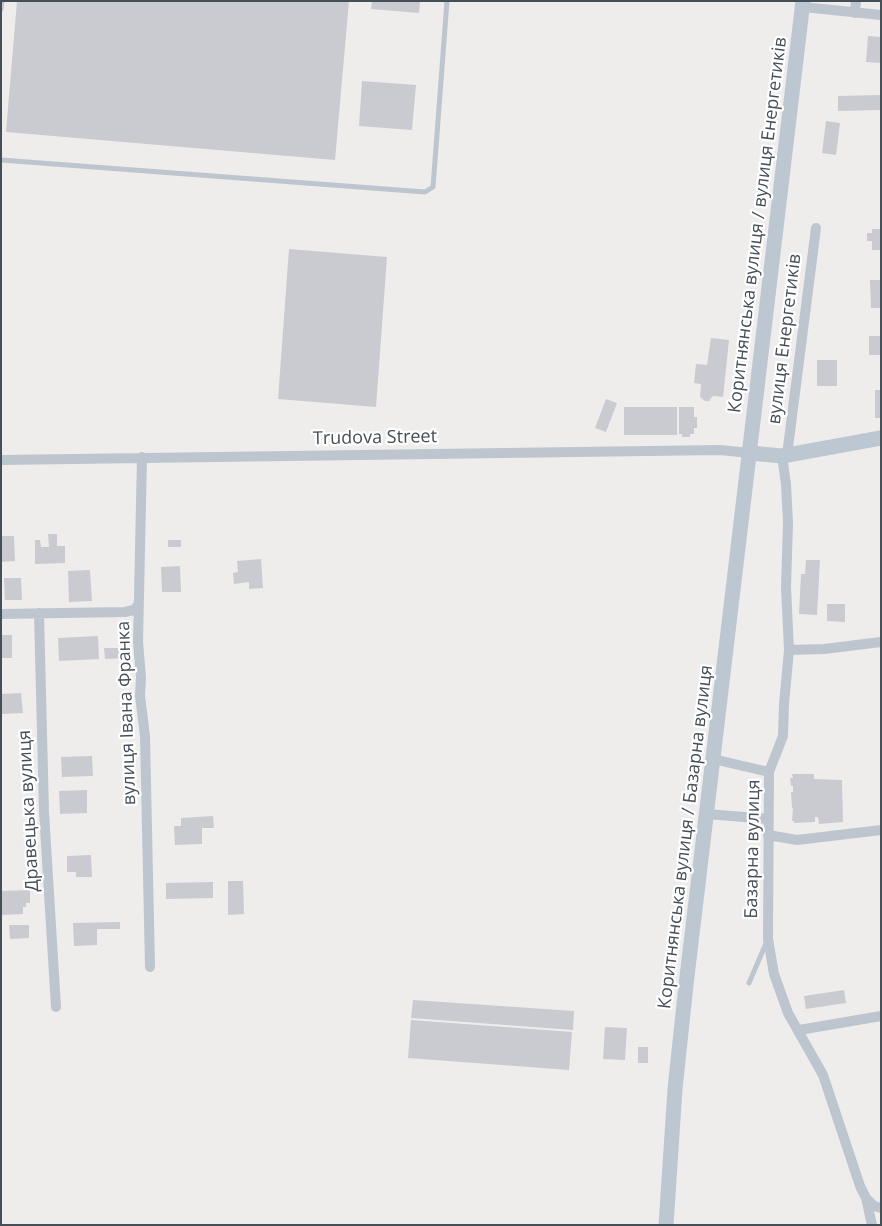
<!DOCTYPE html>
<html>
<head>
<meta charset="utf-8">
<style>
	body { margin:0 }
	#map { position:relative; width:882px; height:1226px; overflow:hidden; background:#efecec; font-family:"Open Sans",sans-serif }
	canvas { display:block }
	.frame { position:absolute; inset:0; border:2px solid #454f58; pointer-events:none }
</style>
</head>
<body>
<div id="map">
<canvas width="882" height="1226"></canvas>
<div class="frame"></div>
</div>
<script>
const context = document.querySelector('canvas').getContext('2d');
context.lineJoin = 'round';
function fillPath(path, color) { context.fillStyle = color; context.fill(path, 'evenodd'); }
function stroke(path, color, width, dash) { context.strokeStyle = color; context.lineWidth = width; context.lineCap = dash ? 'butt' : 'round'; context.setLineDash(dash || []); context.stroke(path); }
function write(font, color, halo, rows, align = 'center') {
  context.font = font + ' "Open Sans",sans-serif'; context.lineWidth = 4.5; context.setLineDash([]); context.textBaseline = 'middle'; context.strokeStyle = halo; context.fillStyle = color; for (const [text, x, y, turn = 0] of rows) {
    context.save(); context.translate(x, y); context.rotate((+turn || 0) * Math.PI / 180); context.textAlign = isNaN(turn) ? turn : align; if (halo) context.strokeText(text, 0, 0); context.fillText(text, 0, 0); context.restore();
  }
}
fillPath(new Path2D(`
	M 17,1 L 349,1 L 335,160 L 6,132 Z
	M 372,1 L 420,1 L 419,13 L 371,9 Z
	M 868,36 L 881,37 L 881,63 L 866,62 Z
	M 362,81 L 416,85 L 412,130 L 359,126 Z
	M 881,95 L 881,110 L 838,111 L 838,96 Z
	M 826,121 L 840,123 L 836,155 L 822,153 Z
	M 872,229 L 881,229 L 881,250 L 872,250 L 872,241 L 867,241 L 867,233 L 872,233 Z
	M 289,249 L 387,257 L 376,407 L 278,399 Z
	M 870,280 L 881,280 L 881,308 L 871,308 Z
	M 869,336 L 881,336 L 881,355 L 869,355 Z
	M 711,338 L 729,340 L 723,397 L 713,396 L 709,401 L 705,401 L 700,397 L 701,384 L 694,383 L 696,364 L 707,365 Z
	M 817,360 L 837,360 L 837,386 L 817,386 Z
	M 875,390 L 881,390 L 881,418 L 875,418 Z
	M 606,399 L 617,403 L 606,432 L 595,428 Z
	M 624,407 L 677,407 L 677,435 L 624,435 Z
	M 679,407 L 694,407 L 694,417 L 697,417 L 697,428 L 694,428 L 694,434 L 690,434 L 690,437 L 682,437 L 682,434 L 679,434 Z
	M 48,534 L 57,534 L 57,546 L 65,546 L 65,563 L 35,564 L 35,540 L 40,540 L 41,547 L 49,547 Z
	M 1,536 L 14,536 L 15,561 L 1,562 Z
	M 168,540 L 181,540 L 181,547 L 168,547 Z
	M 261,559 L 263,588 L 249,589 L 249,582 L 234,584 L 233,573 L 238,572 L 237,561 Z
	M 806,560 L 820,560 L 817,615 L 799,614 L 801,574 L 805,574 Z
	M 180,566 L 181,592 L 162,592 L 161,567 Z
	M 90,570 L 92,601 L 69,602 L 68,571 Z
	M 4,578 L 21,578 L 22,600 L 5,600 Z
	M 827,604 L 845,604 L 845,622 L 827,621 Z
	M 1,635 L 12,635 L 12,658 L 1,658 Z
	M 98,636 L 99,659 L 59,661 L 58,638 Z
	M 104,648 L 124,648 L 124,658 L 105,659 Z
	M 21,693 L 23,713 L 1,714 L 1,694 Z
	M 92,756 L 93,776 L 62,777 L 61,757 Z
	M 792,774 L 814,774 L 814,779 L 842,780 L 843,822 L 819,824 L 818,817 L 815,817 L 815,822 L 794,823 L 794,821 L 792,821 L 793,808 L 792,808 L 791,792 L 793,792 L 793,786 L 791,786 L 790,778 L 793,778 Z
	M 87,790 L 87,813 L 60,814 L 59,791 Z
	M 213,816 L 214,828 L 202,828 L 202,844 L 175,845 L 174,826 L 181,826 L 181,818 Z
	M 91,855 L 92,877 L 76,877 L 76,872 L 67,872 L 67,856 Z
	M 228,881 L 243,881 L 244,914 L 228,915 Z
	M 213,882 L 213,898 L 166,899 L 166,883 Z
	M 30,890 L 30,903 L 26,903 L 26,907 L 23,907 L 23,914 L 1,915 L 1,891 Z
	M 120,922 L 120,929 L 97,929 L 97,945 L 74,946 L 73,923 Z
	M 9,925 L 29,925 L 29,938 L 10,939 Z
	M 844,990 L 846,1003 L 806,1009 L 804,996 Z
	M 413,1000 L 574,1011 L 573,1030 L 411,1018 Z
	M 411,1020 L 572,1032 L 569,1070 L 408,1058 Z
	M 605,1027 L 627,1028 L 625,1060 L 603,1059 Z
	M 638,1047 L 648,1047 L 648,1063 L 638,1063 Z`), '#c9cbd1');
stroke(new Path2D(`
	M 1,9 L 2,1
	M 1,160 L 425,192 L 433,187 L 447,1
	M 749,983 L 767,941`), '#bdc6ce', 5);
stroke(new Path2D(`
	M 803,7 L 881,15
	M 855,13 L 856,1
	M 787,455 L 816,228
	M 782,456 L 786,484 L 788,523 L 786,587 L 789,650 L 784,704 L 783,736 L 769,772 L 768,939 L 774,974 L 788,1013 L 823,1075 L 860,1186 L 866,1198 L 872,1225
	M 142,457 L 138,642 L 141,677 L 140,696 L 145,736 L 150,967
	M 1,460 L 720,450 L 750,453
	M 39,613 L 44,812 L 56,1007
	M 1,614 L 125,612 L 134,610 L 139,604
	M 789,650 L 824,649 L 881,642
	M 713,759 L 769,772
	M 707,814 L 768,819
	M 768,835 L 797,840 L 881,830
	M 799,1030 L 881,1016
	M 866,1198 L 874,1206 L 881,1208`), '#bdc6ce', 10);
stroke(new Path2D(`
	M 750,453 L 782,456 L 881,438
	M 666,1225 L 675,1089 L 686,985 L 803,1`), '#bdc7d2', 15);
write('18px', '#454f58', '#fff', [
	["Коритнянська вулиця / вулиця Енергетиків",758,225,-83],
	["вулиця Енергетиків",785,339,-83],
	["Trudova Street",375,438,-1],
	["вулиця Івана Франка",127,713,-92],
	["Дравецька вулиця",29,811,-93],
	["Коритнянська вулиця / Базарна вулиця",686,837,-83],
	["Базарна вулиця",753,849,-89]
]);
</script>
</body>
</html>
